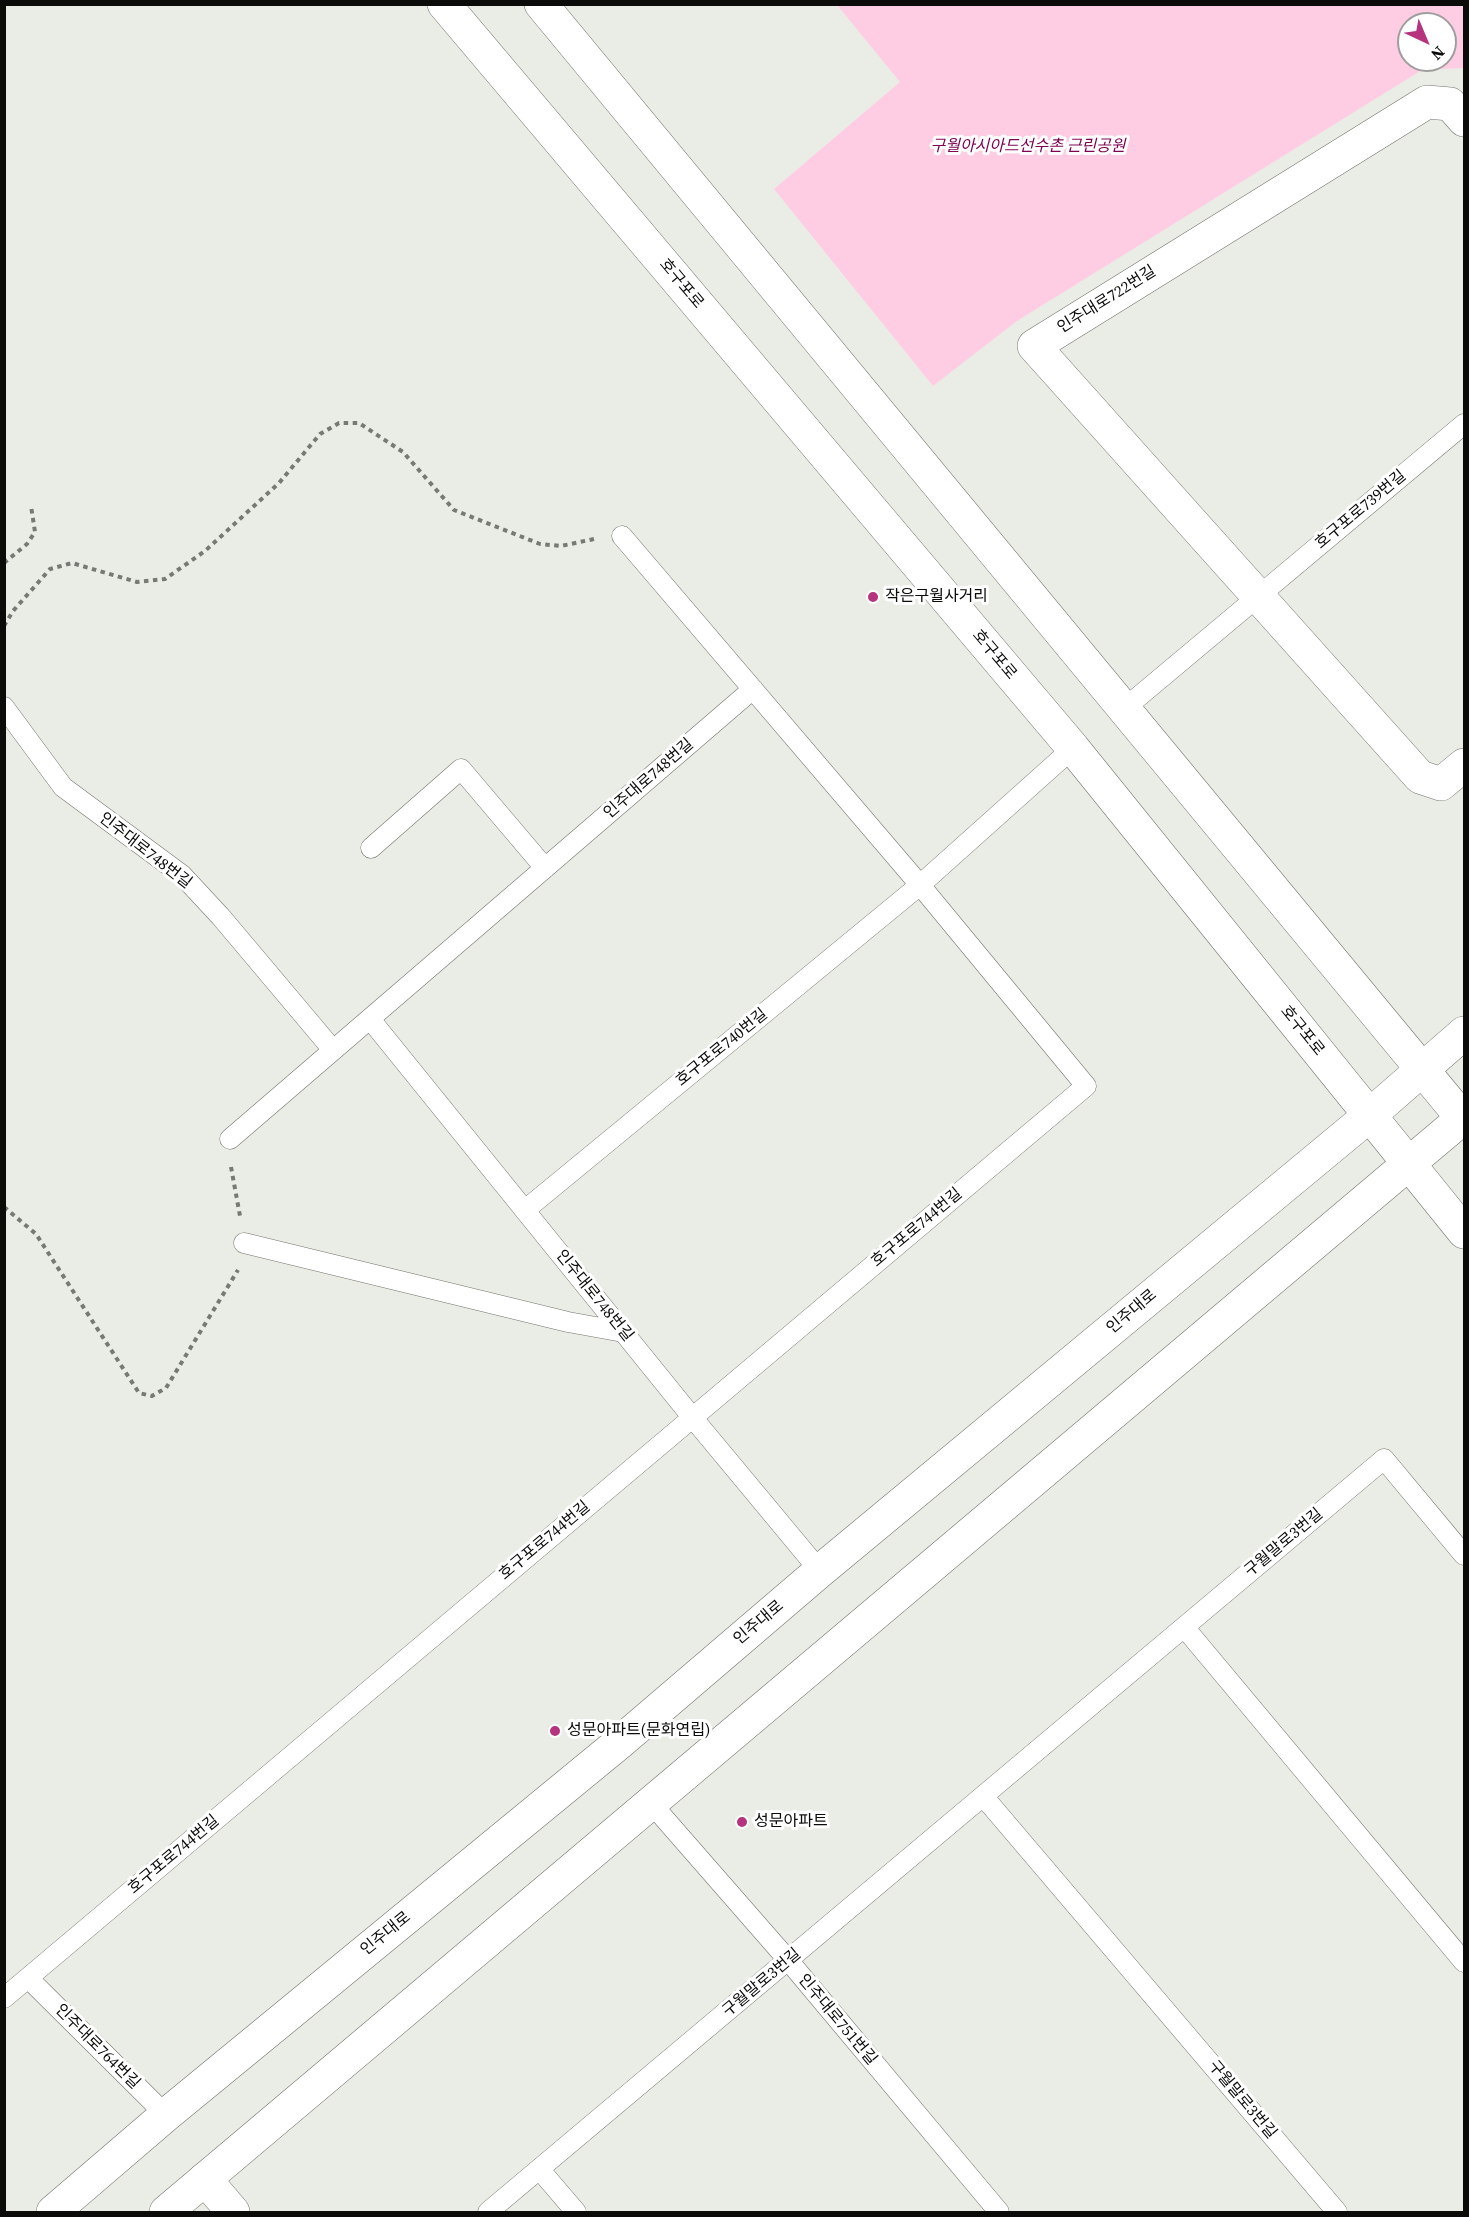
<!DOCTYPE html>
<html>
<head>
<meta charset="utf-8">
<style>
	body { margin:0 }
	#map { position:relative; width:1469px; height:2217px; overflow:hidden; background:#eaede5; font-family:"Source Serif 4",serif }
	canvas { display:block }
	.frame { position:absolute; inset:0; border:6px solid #0b0c0a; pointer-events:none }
	.north { position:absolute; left:1397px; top:12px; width:60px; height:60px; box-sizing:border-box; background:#fff; border:2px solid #9d9e9d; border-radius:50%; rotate:136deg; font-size:16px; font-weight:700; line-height:24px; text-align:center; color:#0b0c0a }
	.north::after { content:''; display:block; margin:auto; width:21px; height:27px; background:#b6347d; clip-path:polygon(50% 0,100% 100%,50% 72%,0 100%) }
</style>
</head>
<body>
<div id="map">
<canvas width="1469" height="2217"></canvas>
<div class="frame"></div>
<div class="north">N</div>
</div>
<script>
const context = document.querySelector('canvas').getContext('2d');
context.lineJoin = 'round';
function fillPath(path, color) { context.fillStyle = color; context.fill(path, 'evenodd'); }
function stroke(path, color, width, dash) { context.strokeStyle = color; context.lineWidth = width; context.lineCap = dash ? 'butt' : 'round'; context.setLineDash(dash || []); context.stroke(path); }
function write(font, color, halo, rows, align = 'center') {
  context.font = font + ' "Source Serif 4","Noto Sans KR",serif'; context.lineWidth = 6; context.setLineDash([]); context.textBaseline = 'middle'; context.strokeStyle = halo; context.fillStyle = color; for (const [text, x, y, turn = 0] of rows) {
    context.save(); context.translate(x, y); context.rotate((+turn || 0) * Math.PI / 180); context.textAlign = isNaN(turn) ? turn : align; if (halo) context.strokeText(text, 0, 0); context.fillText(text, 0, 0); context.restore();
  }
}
fillPath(new Path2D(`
	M 837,5 L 1464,5 L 1464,68 L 1422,70 L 1017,321 L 933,386 L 774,189 L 900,82 ZM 1409,24 L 1445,24 L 1445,60 L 1409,60 Z`), '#ffcde3');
const service = new Path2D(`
	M 4,707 L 63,787 L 182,875 L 221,917 L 333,1050
	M 1125,708 L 1464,424
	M 371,848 L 461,769 L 545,868
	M 370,1019 L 692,1417 L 820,1571
	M 230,1139 L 753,689
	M 525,1210 L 920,885 L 1073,748
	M 244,1243 L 568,1322 L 623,1332
	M 1184,1627 L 1464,1962
	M 983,1796 L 1337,2212
	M 650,1802 L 788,1960 L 999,2212
	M 28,1978 L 166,2115
	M 4,1998 L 1086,1086 L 920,885 L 622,536
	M 540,2170 L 576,2212
	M 488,2212 L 1384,1459 L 1464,1555`);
const minor = new Path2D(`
	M 1464,120 L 1450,104 L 1427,102 L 1034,346 L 1420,777 L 1441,784 L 1464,765
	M 205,2179 L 233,2212`);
const secondary = new Path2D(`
	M 444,4 L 1073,748 L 1464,1232
	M 541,4 L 1464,1120
	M 53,2212 L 166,2115 L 619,1743 L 820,1571 L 1370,1115 L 1464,1033
	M 166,2212 L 1464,1117`);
stroke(service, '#73756e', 21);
stroke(minor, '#73756e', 34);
stroke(secondary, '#73756e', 34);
stroke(new Path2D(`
	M 4,563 L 27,544 L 35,532 L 31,506
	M 4,626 L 13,611 L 50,569 L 72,563 L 137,582 L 165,579 L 205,551 L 279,483 L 320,434 L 339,423 L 359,423 L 403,452 L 454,510 L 540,544 L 561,546 L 594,539
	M 231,1167 L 240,1216
	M 4,1207 L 36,1234 L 139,1393 L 152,1396 L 166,1388 L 238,1270`), '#777974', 4, [4.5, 4.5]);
stroke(service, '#fff', 20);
stroke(minor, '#fff', 33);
stroke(secondary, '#fff', 33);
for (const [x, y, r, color] of [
	[873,597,6,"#b6347d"],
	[555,1731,6,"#b6347d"],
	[742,1822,6,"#b6347d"]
]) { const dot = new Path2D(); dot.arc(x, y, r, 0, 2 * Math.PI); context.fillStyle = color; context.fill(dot); stroke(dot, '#fff', 2); }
write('italic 16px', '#7c0250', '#fff', [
	["구월아시아드선수촌 근린공원",1028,147]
]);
write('16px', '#0b0c0a', '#fff', [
	["호구포로",681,284,50],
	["인주대로722번길",1107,300,-32],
	["호구포로739번길",1361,510,-40],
	["호구포로",994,655,50],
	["인주대로748번길",649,779,-41],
	["인주대로748번길",145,851,38],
	["호구포로",1302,1031,51],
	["호구포로740번길",722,1048,-39],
	["호구포로744번길",917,1228,-40],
	["인주대로748번길",594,1296,51],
	["인주대로",1132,1312,-40],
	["호구포로744번길",545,1541,-40],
	["구월말로3번길",1284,1543,-40],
	["인주대로",759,1623,-40],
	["호구포로744번길",174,1855,-40],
	["인주대로",386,1934,-39],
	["구월말로3번길",762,1983,-40],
	["인주대로751번길",837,2020,50],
	["인주대로764번길",97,2047,45],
	["구월말로3번길",1242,2100,50]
]);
write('16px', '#0b0c0a', '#fff', [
	["작은구월사거리",885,597],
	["성문아파트(문화연립)",567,1731],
	["성문아파트",754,1822]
], 'left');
</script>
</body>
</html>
